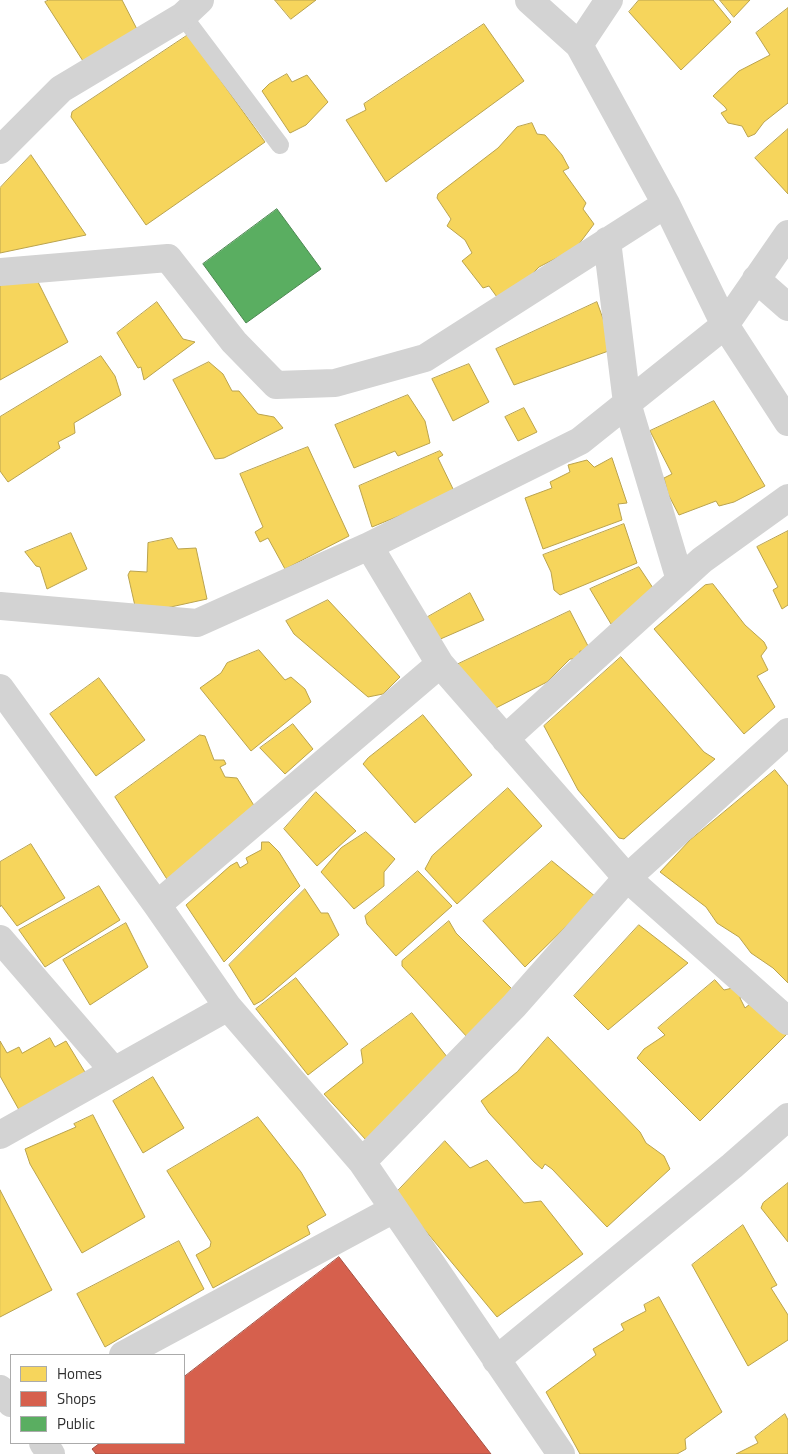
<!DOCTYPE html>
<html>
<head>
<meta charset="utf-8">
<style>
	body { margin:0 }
	#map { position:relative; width:788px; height:1454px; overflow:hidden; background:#fff; font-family:"Titillium Web",sans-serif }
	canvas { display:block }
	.legend { position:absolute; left:10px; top:1354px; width:175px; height:90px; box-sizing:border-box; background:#fff; border:1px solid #ababab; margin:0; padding:6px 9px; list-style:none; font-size:15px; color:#2e2e2e }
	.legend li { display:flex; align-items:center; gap:10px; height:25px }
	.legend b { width:25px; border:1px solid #ababab }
</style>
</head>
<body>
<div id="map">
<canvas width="788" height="1454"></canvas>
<ul class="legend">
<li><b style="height:14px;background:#f6d55c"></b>Homes</li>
<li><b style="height:14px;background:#d6604d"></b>Shops</li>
<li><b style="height:14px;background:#5aae61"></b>Public</li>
</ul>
</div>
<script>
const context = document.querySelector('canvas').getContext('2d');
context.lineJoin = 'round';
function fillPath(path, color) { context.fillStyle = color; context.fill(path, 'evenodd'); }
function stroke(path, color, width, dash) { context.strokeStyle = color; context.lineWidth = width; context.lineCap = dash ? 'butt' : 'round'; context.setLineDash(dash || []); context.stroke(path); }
const homes = new Path2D(`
	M 49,0 L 122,0 L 140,35 L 83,61 L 45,2 Z
	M 275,0 L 316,0 L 291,19 Z
	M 639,0 L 713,0 L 731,22 L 681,70 L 629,12 Z
	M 720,0 L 750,0 L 734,17 Z
	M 788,8 L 788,103 L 764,122 L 755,134 L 748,137 L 742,126 L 728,123 L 721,113 L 727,110 L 725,107 L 713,96 L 739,71 L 770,55 L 756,33 Z
	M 484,24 L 524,81 L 386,182 L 346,120 L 366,110 L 364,104 Z
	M 188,35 L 265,142 L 146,225 L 71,117 L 72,112 Z
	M 287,74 L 292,82 L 307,75 L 328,102 L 306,125 L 290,133 L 262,91 L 269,84 Z
	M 532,123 L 537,134 L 545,135 L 562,155 L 569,168 L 563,171 L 586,203 L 583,209 L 594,224 L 576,248 L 539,267 L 502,304 L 489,286 L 483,288 L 462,261 L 472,253 L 465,240 L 447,226 L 451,219 L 437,198 L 438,194 L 498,148 L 517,127 Z
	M 788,129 L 788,194 L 755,158 Z
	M 31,155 L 86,235 L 0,253 L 0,188 Z
	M 34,274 L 68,342 L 0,380 L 0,286 Z
	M 157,302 L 183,339 L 195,342 L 144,380 L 141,367 L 138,368 L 117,333 Z
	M 597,302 L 614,349 L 514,385 L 496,349 Z
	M 101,356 L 115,376 L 121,395 L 74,423 L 75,433 L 58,442 L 60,448 L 8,482 L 0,471 L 0,417 Z
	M 209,362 L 223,374 L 232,391 L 239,391 L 258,414 L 274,417 L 283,428 L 224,458 L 215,459 L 173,380 Z
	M 469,364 L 489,402 L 453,421 L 432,379 Z
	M 408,395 L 425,421 L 430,443 L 398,456 L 395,451 L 354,468 L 335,425 Z
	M 714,401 L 765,486 L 734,502 L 719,506 L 716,501 L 679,515 L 668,494 L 664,478 L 672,474 L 650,431 Z
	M 524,408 L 537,432 L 518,441 L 505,417 Z
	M 308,447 L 349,536 L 285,569 L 268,538 L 260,542 L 255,532 L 263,527 L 240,474 Z
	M 440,451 L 443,455 L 438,458 L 455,493 L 372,527 L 359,486 Z
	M 612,458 L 627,503 L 618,504 L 622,520 L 543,549 L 525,498 L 552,488 L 550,482 L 570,472 L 568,465 L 587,460 L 594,467 Z
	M 624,524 L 637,563 L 560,595 L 554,590 L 551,572 L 543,555 Z
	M 788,531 L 788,605 L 782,609 L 773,590 L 778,587 L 757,547 Z
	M 71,533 L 87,569 L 47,589 L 40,567 L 36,566 L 25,552 Z
	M 172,538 L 178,549 L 196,548 L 207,599 L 157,610 L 135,606 L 128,575 L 130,571 L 147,572 L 148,543 Z
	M 639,567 L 653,588 L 632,613 L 611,624 L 590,589 Z
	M 713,584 L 745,625 L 764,642 L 767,648 L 761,656 L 768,670 L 757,676 L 775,707 L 744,734 L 654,629 L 705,585 Z
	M 470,593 L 484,620 L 429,644 L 412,626 Z
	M 328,600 L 400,677 L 383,694 L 368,697 L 294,634 L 286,621 Z
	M 570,611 L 588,646 L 586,652 L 580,651 L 579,659 L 570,659 L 547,682 L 486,713 L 452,667 Z
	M 259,650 L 285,680 L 291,677 L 305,689 L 311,702 L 251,751 L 200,688 L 221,673 L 227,663 Z
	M 621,657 L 704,752 L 715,759 L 624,839 L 619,838 L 578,790 L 544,726 Z
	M 99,678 L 145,740 L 96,776 L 50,714 Z
	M 423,715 L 472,775 L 415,823 L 363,764 L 368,758 Z
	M 293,724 L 313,749 L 285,774 L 260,748 Z
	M 200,735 L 205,736 L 214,760 L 224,760 L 226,764 L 220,767 L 225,777 L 237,778 L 258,812 L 170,884 L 115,797 Z
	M 775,770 L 788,786 L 788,983 L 773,968 L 751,953 L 739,937 L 717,923 L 706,907 L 660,872 L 690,840 Z
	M 508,788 L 542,826 L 457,904 L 425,869 L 432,856 Z
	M 316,792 L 356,831 L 317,866 L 284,829 Z
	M 366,832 L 395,859 L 384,872 L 384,886 L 354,909 L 321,872 L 341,848 Z
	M 262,842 L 269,842 L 279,852 L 300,886 L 224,962 L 186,905 L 230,866 L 237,862 L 240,868 L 248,863 L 246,858 L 261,850 Z
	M 31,844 L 65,898 L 17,926 L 1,905 L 0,907 L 0,862 Z
	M 552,861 L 596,897 L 525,967 L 483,921 Z
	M 418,871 L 452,906 L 396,956 L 367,924 L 365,916 Z
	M 99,886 L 120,920 L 45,967 L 19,930 Z
	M 305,889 L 321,913 L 328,913 L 339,935 L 263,1000 L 254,1005 L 229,965 Z
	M 449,921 L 456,933 L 514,991 L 468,1038 L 402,966 L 402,961 Z
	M 126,923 L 148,967 L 90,1005 L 63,960 Z
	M 639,925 L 688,963 L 608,1030 L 574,996 Z
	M 296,978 L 348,1044 L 308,1075 L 256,1009 Z
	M 715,980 L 724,990 L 737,987 L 743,991 L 740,998 L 745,1008 L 755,1000 L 788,1033 L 700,1121 L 637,1058 L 644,1049 L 665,1035 L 658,1028 Z
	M 412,1013 L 452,1063 L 366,1140 L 324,1094 L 363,1063 L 361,1050 Z
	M 548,1037 L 640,1132 L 646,1143 L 664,1156 L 670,1169 L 607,1227 L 552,1169 L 545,1164 L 542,1169 L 534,1162 L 489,1113 L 481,1101 L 517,1072 Z
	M 50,1038 L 55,1047 L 66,1041 L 91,1082 L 23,1117 L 0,1076 L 0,1041 L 7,1053 L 19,1047 L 22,1053 Z
	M 153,1077 L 184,1128 L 143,1153 L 113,1101 Z
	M 93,1115 L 145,1217 L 82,1253 L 30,1164 L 25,1149 L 76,1127 L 74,1124 Z
	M 258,1117 L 301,1172 L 326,1215 L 307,1226 L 310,1234 L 213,1288 L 196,1255 L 210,1247 L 211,1242 L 167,1171 Z
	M 445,1141 L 470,1168 L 487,1160 L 524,1203 L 541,1201 L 583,1254 L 497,1317 L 395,1194 Z
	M 788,1183 L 788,1242 L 761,1208 L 763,1203 Z
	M 0,1190 L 52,1290 L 0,1317 Z
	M 743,1225 L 777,1285 L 771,1288 L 788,1315 L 788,1340 L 748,1366 L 692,1265 Z
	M 179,1241 L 204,1289 L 105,1347 L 77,1294 Z
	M 659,1297 L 722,1412 L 685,1439 L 686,1449 L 677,1454 L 580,1454 L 546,1392 L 596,1355 L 593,1349 L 624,1330 L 621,1324 L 646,1311 L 644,1305 Z
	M 785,1414 L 788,1420 L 788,1454 L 736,1454 L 758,1443 L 755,1437 Z`);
fillPath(homes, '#f6d55c');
stroke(homes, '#baa34e', 1);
const shops = new Path2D(`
	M 339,1257 L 491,1454 L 96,1454 L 92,1449 L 100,1443 L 184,1443 L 184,1377 Z`);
fillPath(shops, '#d6604d');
stroke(shops, '#a45144', 1);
const public = new Path2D(`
	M 277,209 L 321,269 L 246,323 L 203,264 Z`);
fillPath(public, '#5aae61');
stroke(public, '#4d8852', 1);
stroke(new Path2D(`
	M 183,16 L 280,145`), '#d3d3d3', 18);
stroke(new Path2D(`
	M 529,0 L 579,45
	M 609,0 L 579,45 L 666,204 L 725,325 L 788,422
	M 0,150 L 61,89 L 183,16 L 200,0
	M 607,241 L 627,403 L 680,580
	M 0,272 L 168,258 L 234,342 L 276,385 L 335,383 L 425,358 L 666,204
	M 756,279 L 788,307
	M 369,546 L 440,664 L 627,878 L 788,732
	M 0,606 L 197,623 L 369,546 L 580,441 L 725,325 L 788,234
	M 0,688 L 157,905 L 228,1007 L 362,1162 L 561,1454
	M 505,739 L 702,560 L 788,498
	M 157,905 L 440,664
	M 0,939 L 114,1071
	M 0,1135 L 228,1007
	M 362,1162 L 514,1006 L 627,878 L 788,1021
	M 123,1355 L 394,1209
	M 496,1360 L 732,1166 L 788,1117
	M 0,1389 L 11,1403
	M 43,1443 L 51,1454`), '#d3d3d3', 28);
</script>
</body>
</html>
